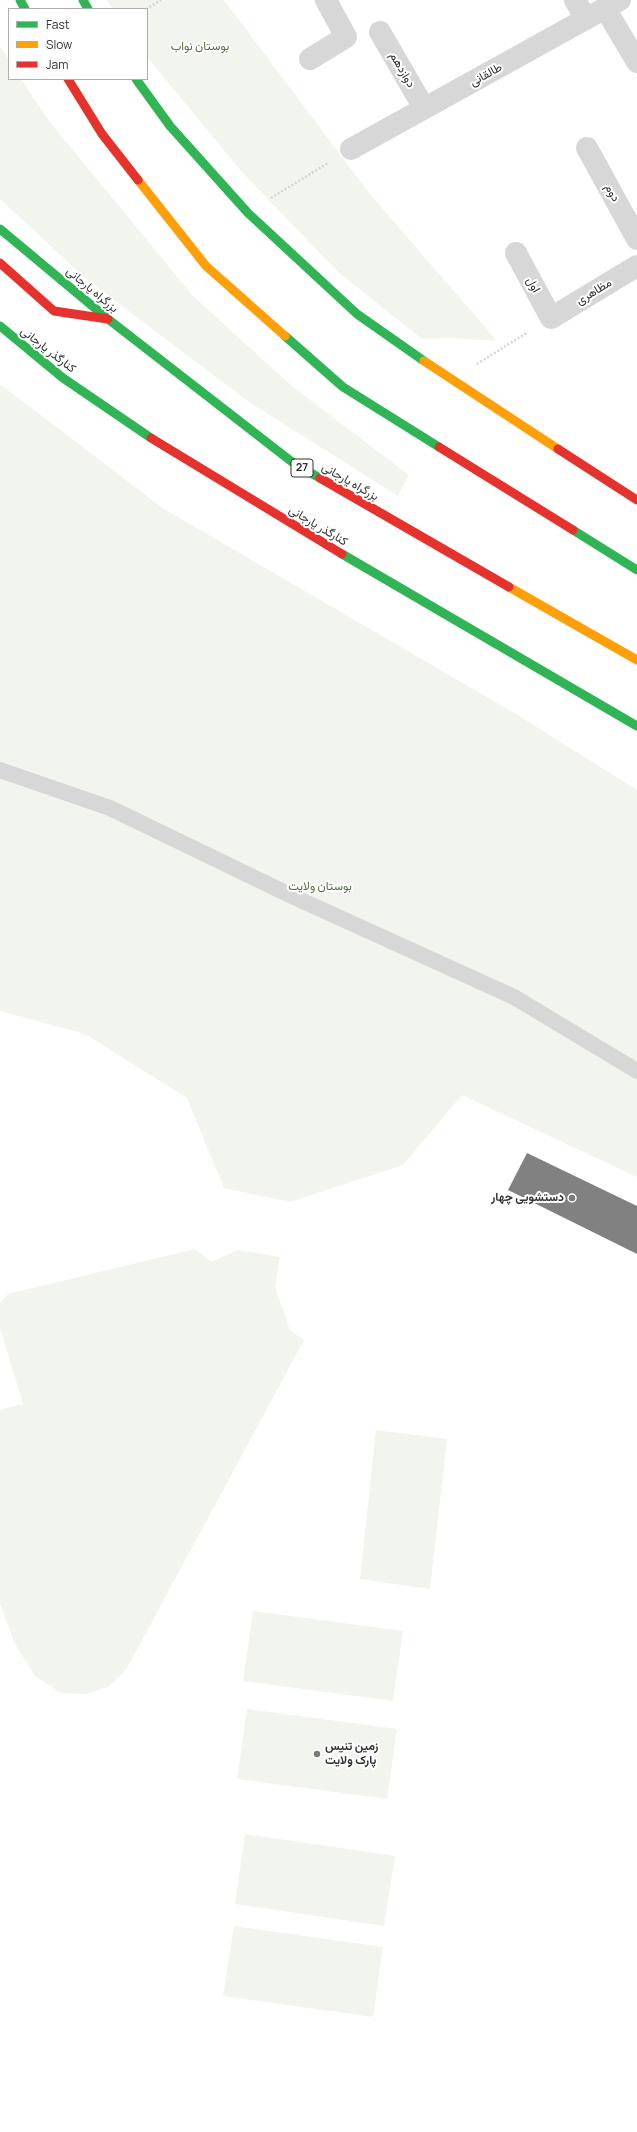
<!DOCTYPE html>
<html>
<head>
<meta charset="utf-8">
<style>
	body { margin:0 }
	#map { position:relative; width:637px; height:2132px; overflow:hidden; background:#fff; font-family:Manrope,sans-serif }
	canvas { display:block }
	.legend { position:absolute; left:8px; top:8px; width:140px; height:72px; box-sizing:border-box; background:#fff; border:1px solid #adadad; margin:0; padding:5px 7px; list-style:none; font-size:12px; color:#333 }
	.legend li { display:flex; align-items:center; gap:8px; height:20px }
	.legend b { width:20px; border:1px solid #adadad }
</style>
</head>
<body>
<div id="map">
<canvas width="637" height="2132"></canvas>
<ul class="legend">
<li><b style="height:5px;background:#30b455"></b>Fast</li>
<li><b style="height:5px;background:#ff9f0a"></b>Slow</li>
<li><b style="height:5px;background:#e5322d"></b>Jam</li>
</ul>
</div>
<script>
const context = document.querySelector('canvas').getContext('2d');
context.lineJoin = 'round';
function fillPath(path, color) { context.fillStyle = color; context.fill(path, 'evenodd'); }
function stroke(path, color, width, dash) { context.strokeStyle = color; context.lineWidth = width; context.lineCap = dash ? 'butt' : 'round'; context.setLineDash(dash || []); context.stroke(path); }
function write(font, color, halo, rows, align = 'center') {
  context.font = font + ' Manrope,Vazirmatn,sans-serif'; context.lineWidth = 4; context.setLineDash([]); context.textBaseline = 'middle'; context.strokeStyle = halo; context.fillStyle = color; for (const [text, x, y, turn = 0] of rows) {
    context.save(); context.translate(x, y); context.rotate((+turn || 0) * Math.PI / 180); context.textAlign = isNaN(turn) ? turn : align; if (halo) context.strokeText(text, 0, 0); context.fillText(text, 0, 0); context.restore();
  }
}
fillPath(new Path2D(`
	M 107,0 L 224,0 L 369,193 L 497,341 L 450,338 L 422,339 L 338,272 L 241,171 L 147,57 L 147,9 L 113,9 Z
	M 0,46 L 9,60 L 9,79 L 21,79 L 49,121 L 193,296 L 293,387 L 409,475 L 398,496 L 249,402 L 85,278 L 0,199 Z
	M 0,384 L 164,509 L 516,714 L 637,790 L 637,1177 L 462,1095 L 403,1165 L 290,1202 L 224,1188 L 187,1098 L 85,1034 L 0,1011 Z
	M 195,1249 L 211,1262 L 238,1250 L 280,1257 L 275,1287 L 290,1330 L 304,1340 L 126,1670 L 108,1687 L 85,1694 L 61,1693 L 35,1676 L 16,1646 L 0,1604 L 0,1410 L 23,1404 L 0,1328 L 0,1303 L 8,1294 Z
	M 376,1430 L 447,1439 L 430,1589 L 360,1579 Z
	M 253,1611 L 403,1631 L 393,1701 L 243,1681 Z
	M 247,1709 L 397,1729 L 387,1799 L 237,1779 Z
	M 245,1834 L 395,1856 L 384,1926 L 235,1904 Z
	M 234,1926 L 383,1947 L 373,2017 L 223,1996 Z`), '#f1f5ed');
fillPath(new Path2D(`
	M 527,1153 L 637,1206 L 637,1254 L 508,1190 Z`), '#818181');
stroke(new Path2D(`
	M 146,9 L 161,0
	M 271,198 L 328,163
	M 477,364 L 528,332`), '#d6d6d6', 2.5, [2, 2]);
stroke(new Path2D(`
	M 0,770 L 110,808 L 294,897 L 514,997 L 637,1071`), '#d7d7d7', 16);
stroke(new Path2D(`
	M 575,0 L 586,19
	M 605,8 L 637,62
	M 380,32 L 424,108
	M 310,59 L 346,37 L 326,0
	M 587,148 L 637,239
	M 351,149 L 620,0
	M 516,253 L 551,318 L 637,266`), '#d7d7d7', 22);
stroke(new Path2D(`
	M 20,0 L 25,9
	M 83,0 L 88,9
	M 136,79 L 170,126 L 248,213 L 357,314 L 424,361
	M 0,229 L 108,319 L 296,465 L 320,478
	M 0,326 L 63,378 L 151,438
	M 285,336 L 343,387 L 439,447
	M 573,530 L 637,570
	M 342,554 L 637,726`), '#30b455', 9);
stroke(new Path2D(`
	M 138,180 L 206,266 L 285,336
	M 424,361 L 558,449
	M 509,587 L 637,660`), '#ff9f0a', 9);
stroke(new Path2D(`
	M 68,79 L 102,134 L 138,180
	M 0,263 L 54,311 L 108,319
	M 151,438 L 342,554
	M 439,447 L 573,530
	M 558,449 L 637,500
	M 320,478 L 509,587`), '#e5322d', 9);
for (const [x, y, r, color] of [
	[572,1198,4,"#7a7a7a"],
	[317,1754,4,"#7a7a7a"]
]) { const dot = new Path2D(); dot.arc(x, y, r, 0, 2 * Math.PI); context.fillStyle = color; context.fill(dot); stroke(dot, '#fff', 1.5); }
for (const [x, y, w] of [
	[302,468,22]
]) { const box = new Path2D(); box.roundRect(x - w / 2, y - 9, w, 18, 3); context.fillStyle = '#fff'; context.fill(box); stroke(box, '#333', 1); }
write('bold 11px', '#333', null, [
	["27",302,468]
]);
write('12px', '#56703f', '#fff', [
	["بوستان نواب",200,47],
	["بوستان ولایت",320,887]
]);
write('12px', '#333', '#fff', [
	["دوازدهم",402,70,60],
	["طالقانی",486,75,-29],
	["دوم",612,193,61],
	["اول",533,285,61],
	["بزرگراه یارجانی",92,290,40],
	["مظاهری",594,292,-31],
	["کنارگذر یارجانی",48,350,38],
	["بزرگراه یارجانی",350,482,30],
	["کنارگذر یارجانی",318,526,31]
]);
write('bold 12px', '#333', '#fff', [
	["دستشویی چهار",564,1198],
	["زمین تنیس",325,1747,"left"],
	["پارک ولایت",325,1761,"left"]
], 'right');
</script>
</body>
</html>
